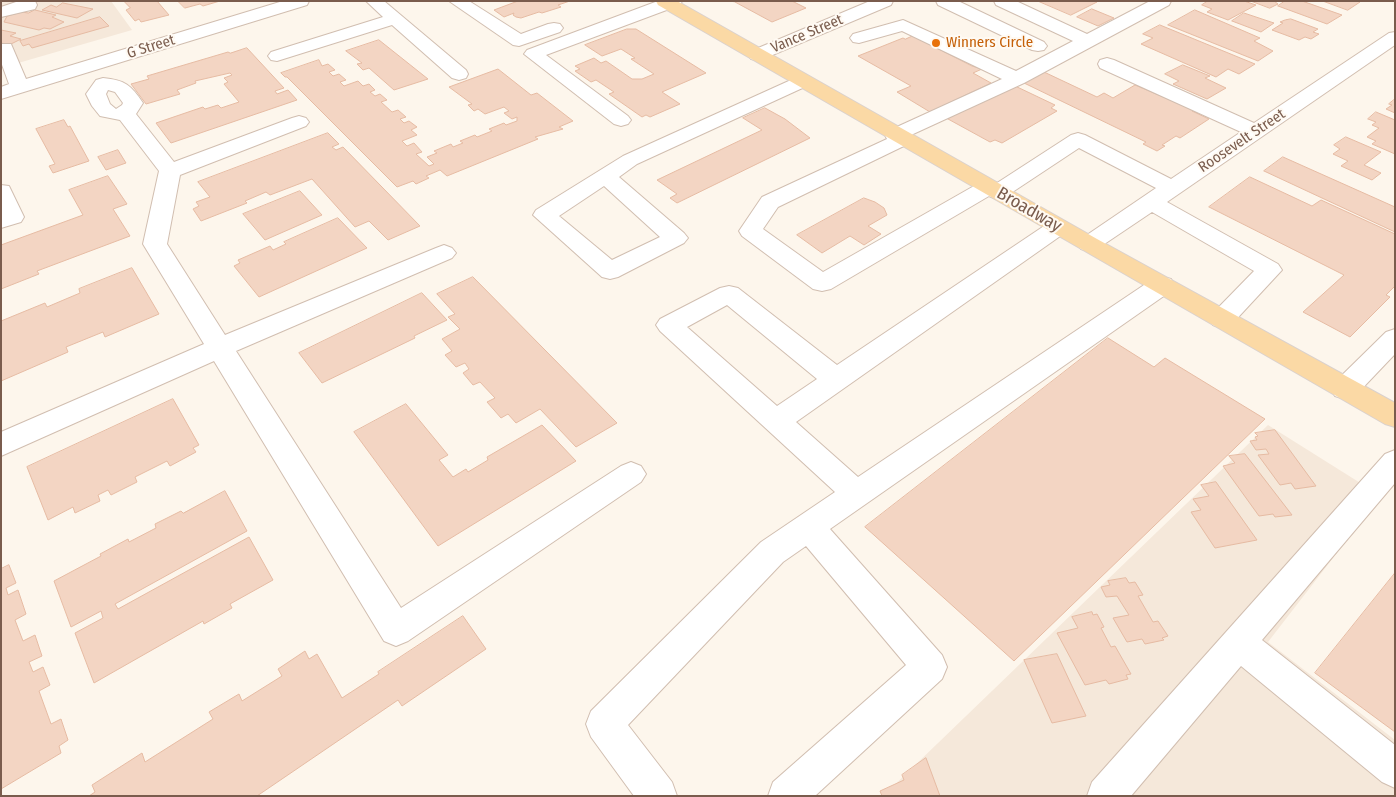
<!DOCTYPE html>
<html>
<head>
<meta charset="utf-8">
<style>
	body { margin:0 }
	#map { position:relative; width:1396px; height:797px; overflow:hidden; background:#fdf6ec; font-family:"Fira Sans Condensed",sans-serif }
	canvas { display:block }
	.frame { position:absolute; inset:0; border:2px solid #7a5c4d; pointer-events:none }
</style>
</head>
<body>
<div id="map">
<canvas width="1396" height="797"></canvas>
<div class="frame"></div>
</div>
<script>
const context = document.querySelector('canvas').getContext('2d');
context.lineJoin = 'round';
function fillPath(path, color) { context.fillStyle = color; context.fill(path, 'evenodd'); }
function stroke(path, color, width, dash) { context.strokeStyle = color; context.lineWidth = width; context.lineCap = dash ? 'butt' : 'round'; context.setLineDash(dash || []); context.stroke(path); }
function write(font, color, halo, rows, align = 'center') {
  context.font = font + ' "Fira Sans Condensed",sans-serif'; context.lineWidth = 4; context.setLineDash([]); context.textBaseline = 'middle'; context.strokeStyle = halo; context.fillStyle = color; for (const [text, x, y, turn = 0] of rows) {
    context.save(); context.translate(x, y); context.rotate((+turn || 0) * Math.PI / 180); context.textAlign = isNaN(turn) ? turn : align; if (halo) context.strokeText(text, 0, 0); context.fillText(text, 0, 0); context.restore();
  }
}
fillPath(new Path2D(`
	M 1,1 L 111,1 L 132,30 L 1,68 Z
	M 1268,425 L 1381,496 L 1268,642 L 1395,740 L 1395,796 L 883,796 Z`), '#f5e8da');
const building = new Path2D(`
	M 124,1 L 157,1 L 169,15 L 141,22 L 139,19 L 135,21 L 126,10 L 130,8 Z
	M 178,1 L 220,1 L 203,6 L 200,4 L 185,8 Z
	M 570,1 L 558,5 L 561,7 L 542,13 L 539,12 L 521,18 L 516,17 L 513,15 L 514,13 L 504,17 L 494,10 L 518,1 Z
	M 730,1 L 792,1 L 806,8 L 772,22 L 735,2 Z
	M 1038,1 L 1094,1 L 1097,2 L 1071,15 Z
	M 1208,1 L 1244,1 L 1256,5 L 1228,20 L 1207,12 L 1212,9 L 1202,5 Z
	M 1251,1 L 1274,1 L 1278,4 L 1270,8 Z
	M 1285,1 L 1302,1 L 1342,15 L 1327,24 L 1278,6 Z
	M 1323,1 L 1357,1 L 1360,2 L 1348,10 Z
	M 63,3 L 93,9 L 77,18 L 42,10 L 51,5 L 56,7 Z
	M 1092,9 L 1114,18 L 1098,26 L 1077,17 Z
	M 35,10 L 56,15 L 52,17 L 64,22 L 50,29 L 44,28 L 39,30 L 4,22 L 7,16 L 22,12 L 28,13 Z
	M 1195,10 L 1260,38 L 1254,41 L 1273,51 L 1258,61 L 1168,25 Z
	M 1244,13 L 1274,23 L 1261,32 L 1232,21 Z
	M 100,17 L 109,26 L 32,48 L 29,44 L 23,46 L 20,41 Z
	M 1291,19 L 1318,29 L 1313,32 L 1319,34 L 1311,39 L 1305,37 L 1299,40 L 1272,30 L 1283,23 L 1280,22 L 1285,20 Z
	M 1160,25 L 1255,64 L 1239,74 L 1228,69 L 1216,77 L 1141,44 L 1153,38 L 1143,34 Z
	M 627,29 L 636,29 L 706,73 L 662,92 L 680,104 L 650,117 L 646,115 L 642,117 L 609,94 L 614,92 L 596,80 L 591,82 L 575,71 L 580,69 L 575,66 L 594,58 L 601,63 L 606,61 L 632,79 L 642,79 L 654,74 L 631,59 L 635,58 L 621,49 L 602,56 L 585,45 Z
	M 1,30 L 16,33 L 10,36 L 21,39 L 9,45 L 1,43 Z
	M 913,36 L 972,66 L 982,69 L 973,73 L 991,83 L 930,112 L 897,92 L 911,86 L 858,56 L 903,38 L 905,39 Z
	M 379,40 L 428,79 L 394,90 L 369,68 L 363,70 L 357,64 L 362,63 L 346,51 Z
	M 247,48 L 284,88 L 275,91 L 277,94 L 288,90 L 297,100 L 171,143 L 156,123 L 203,107 L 205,109 L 218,105 L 221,108 L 239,102 L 224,84 L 228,82 L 224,78 L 232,75 L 230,73 L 195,81 L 196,83 L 177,90 L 180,94 L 146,104 L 131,84 L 149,79 L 147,76 L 228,52 L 230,53 Z
	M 319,60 L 322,66 L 328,64 L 335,70 L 329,72 L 333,76 L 339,74 L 346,80 L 340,82 L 344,86 L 358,81 L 363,86 L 369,84 L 375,90 L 370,92 L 375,96 L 380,94 L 387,100 L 381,102 L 392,112 L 398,110 L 406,117 L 400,119 L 404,123 L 409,121 L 417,127 L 411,130 L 417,135 L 402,141 L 407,146 L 414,143 L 422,152 L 416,154 L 429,166 L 434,164 L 427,157 L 437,153 L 434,151 L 451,144 L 453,147 L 463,143 L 460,141 L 475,135 L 477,137 L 492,131 L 489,129 L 504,123 L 506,125 L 517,121 L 517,117 L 512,119 L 504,113 L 509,111 L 504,107 L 485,114 L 478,109 L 474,111 L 468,105 L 472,104 L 449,87 L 498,69 L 531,95 L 537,93 L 573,121 L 559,127 L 563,129 L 535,137 L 538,139 L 447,176 L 440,170 L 426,176 L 429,178 L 416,184 L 413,181 L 397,187 L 287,77 L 285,77 L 281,73 Z
	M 1183,65 L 1210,76 L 1205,78 L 1226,88 L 1207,99 L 1173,84 L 1179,81 L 1165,74 Z
	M 1044,72 L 1097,97 L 1104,93 L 1113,98 L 1135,85 L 1194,110 L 1192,111 L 1209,119 L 1180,138 L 1176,136 L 1162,145 L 1165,146 L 1157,151 L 1143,144 L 1146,142 L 1024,83 Z
	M 1013,85 L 1055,105 L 1051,108 L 1057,111 L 1002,143 L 995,140 L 990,142 L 948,119 Z
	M 1395,99 L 1395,113 L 1386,109 L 1392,105 L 1389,104 Z
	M 765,108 L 785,119 L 810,138 L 677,203 L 670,198 L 677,194 L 657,180 L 762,130 L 743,118 Z
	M 1376,112 L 1395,120 L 1395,154 L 1372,144 L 1376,141 L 1367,137 L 1379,128 L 1372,125 L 1376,122 L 1368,119 Z
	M 64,120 L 68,127 L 70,126 L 89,161 L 53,173 L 49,166 L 55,164 L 36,129 Z
	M 328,133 L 339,144 L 332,147 L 336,150 L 343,147 L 420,226 L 388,240 L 369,221 L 355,227 L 312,179 L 270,195 L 266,192 L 245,201 L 247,203 L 201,221 L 193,209 L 199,206 L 196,202 L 210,197 L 198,182 Z
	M 1346,137 L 1381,152 L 1364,165 L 1381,173 L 1372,180 L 1341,166 L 1348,161 L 1333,154 L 1340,149 L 1334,145 Z
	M 118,150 L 126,163 L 106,170 L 98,157 Z
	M 1283,157 L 1395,207 L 1395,232 L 1264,171 Z
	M 108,176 L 127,204 L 113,209 L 130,236 L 37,271 L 39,274 L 1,289 L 1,245 L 83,215 L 69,190 Z
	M 1250,177 L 1312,206 L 1321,200 L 1395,234 L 1395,286 L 1386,295 L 1390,297 L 1350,337 L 1303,312 L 1344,275 L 1209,207 Z
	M 300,191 L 322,215 L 265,240 L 243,214 Z
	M 864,198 L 875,202 L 884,208 L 887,215 L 868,226 L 881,234 L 864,245 L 850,236 L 822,253 L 797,235 Z
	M 338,218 L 367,248 L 259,297 L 234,266 L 240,263 L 238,260 L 270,246 L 273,250 L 286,244 L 284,242 Z
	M 132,268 L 159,314 L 105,337 L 103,332 L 66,347 L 68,352 L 1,381 L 1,321 L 45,303 L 47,307 L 80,293 L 79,289 Z
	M 473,277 L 617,423 L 576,447 L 540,409 L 516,423 L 508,414 L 501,418 L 487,402 L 495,398 L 480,382 L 473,385 L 463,373 L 469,369 L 465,363 L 456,367 L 445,355 L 452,351 L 442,339 L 460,329 L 448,317 L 455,314 L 437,294 Z
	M 422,293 L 447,320 L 414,336 L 415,338 L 322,383 L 299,353 Z
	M 1108,338 L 1154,367 L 1165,358 L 1265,419 L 1014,661 L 865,527 Z
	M 173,399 L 199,445 L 193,448 L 196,452 L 170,466 L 167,461 L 135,477 L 137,482 L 111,495 L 108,490 L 98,495 L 100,501 L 75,513 L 73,507 L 48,520 L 27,467 Z
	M 406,404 L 448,455 L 439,460 L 453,477 L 466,469 L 468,472 L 488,460 L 487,457 L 542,425 L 576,461 L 438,546 L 354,432 Z
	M 1275,430 L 1316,486 L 1295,489 L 1291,483 L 1280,485 L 1258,455 L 1269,454 L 1266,449 L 1256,450 L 1250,441 L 1257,440 L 1255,437 L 1258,436 L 1255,433 Z
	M 1245,454 L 1292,515 L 1275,517 L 1273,514 L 1259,516 L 1223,466 L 1235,463 L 1229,456 Z
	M 1216,482 L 1257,540 L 1215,548 L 1191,512 L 1201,510 L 1193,499 L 1209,496 L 1201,485 Z
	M 225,491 L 247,531 L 115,604 L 118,609 L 249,537 L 273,580 L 230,604 L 232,608 L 204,624 L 203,621 L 94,683 L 75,633 L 103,618 L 101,611 L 71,627 L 54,581 L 101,556 L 100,554 L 128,539 L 129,542 L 156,528 L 155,524 L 181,511 L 183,513 Z
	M 9,565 L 16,583 L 6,588 L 8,595 L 18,590 L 26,614 L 15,620 L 23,641 L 35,635 L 42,656 L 29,662 L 33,672 L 43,667 L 50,685 L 39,691 L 51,724 L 61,719 L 68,740 L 59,746 L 61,753 L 1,789 L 1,569 Z
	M 1395,573 L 1395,732 L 1315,673 Z
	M 1126,578 L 1129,583 L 1135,582 L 1143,595 L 1138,596 L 1153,622 L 1158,621 L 1168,636 L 1162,638 L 1164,640 L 1145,644 L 1142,639 L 1127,642 L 1113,618 L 1129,615 L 1117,596 L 1106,597 L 1101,587 L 1110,585 L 1108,581 Z
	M 1092,612 L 1093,615 L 1097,614 L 1104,627 L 1101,628 L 1111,647 L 1115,646 L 1131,674 L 1126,675 L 1128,679 L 1109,684 L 1106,680 L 1085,685 L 1057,633 L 1078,628 L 1072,617 Z
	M 463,616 L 486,649 L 402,706 L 398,700 L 257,796 L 89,796 L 95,792 L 92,785 L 142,753 L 145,762 L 213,719 L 209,712 L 239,694 L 242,701 L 282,676 L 278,669 L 305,651 L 309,659 L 317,654 L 342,698 L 379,674 L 378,672 Z
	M 1057,654 L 1086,716 L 1052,723 L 1024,660 Z
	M 926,758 L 940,796 L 882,796 L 880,791 L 904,780 L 902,775 Z`);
fillPath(building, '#f3d5c3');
stroke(building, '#e6bba3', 1);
const minor = new Path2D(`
	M 19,1 L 35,1 L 37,5 L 35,9 L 1,17 L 1,7 Z
	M 283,1 L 309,1 L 307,5 L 1,99 L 1,87 L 9,84 L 1,62 L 1,44 L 11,44 L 26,79 Z
	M 366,1 L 384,1 L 466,70 L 468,74 L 466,78 L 459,80 L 452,78 L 392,25 L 277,61 L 271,60 L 268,56 L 271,52 L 383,17 Z
	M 449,1 L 469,1 L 521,34 L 548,24 L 554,23 L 560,24 L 563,28 L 560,32 L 519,46 L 513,45 Z
	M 658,1 L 682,1 L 680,5 L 546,55 L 628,116 L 631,120 L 628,124 L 621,126 L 614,124 L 524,54 L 527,50 Z
	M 870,1 L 893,1 L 891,5 L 763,59 L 757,60 L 751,59 L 748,55 L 751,51 Z
	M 936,1 L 958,1 L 1044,42 L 1047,46 L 1044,50 L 1038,51 L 1032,50 L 938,5 Z
	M 994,1 L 1016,1 L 1087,34 L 1150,1 L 1171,1 L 1169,5 L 1024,83 L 911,135 L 913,139 L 910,143 L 778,207 L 763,229 L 823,272 L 981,182 L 989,180 L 997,183 L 1071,135 L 1078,133 L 1085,135 L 1171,179 L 1241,132 L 1100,68 L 1098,64 L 1100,60 L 1107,58 L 1114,60 L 1254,123 L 1389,33 L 1395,32 L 1395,45 L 1167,202 L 1278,264 L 1282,270 L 1231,325 L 1222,328 L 1213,325 L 1209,319 L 1213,313 L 1254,271 L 1152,212 L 1097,249 L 1089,251 L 1081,249 L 1077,244 L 1081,239 L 1156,188 L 1079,148 L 1005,197 L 997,199 L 989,196 L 831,289 L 822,291 L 813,289 L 742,236 L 739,231 L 762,197 L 887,139 L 885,135 L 888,131 L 1002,79 L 902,31 L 859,43 L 853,42 L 850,38 L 853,34 L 903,20 L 1016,71 L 1073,41 L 996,5 Z
	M 802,75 L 809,77 L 811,81 L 809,85 L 637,164 L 619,177 L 684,233 L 688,238 L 684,243 L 618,277 L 610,279 L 602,277 L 533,215 L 536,210 L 623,156 ZM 604,186 L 660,237 L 612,260 L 559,216 Z
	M 103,78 C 125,80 131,85 143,103 L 136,114 L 174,162 L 292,118 L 299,116 L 306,118 L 309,122 L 306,126 L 180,175 L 167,244 L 225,335 L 436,248 L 444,245 L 452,248 L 456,253 L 452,258 L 236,351 L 401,608 L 621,466 L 631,462 L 641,466 L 646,474 L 641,482 L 408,641 L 396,646 L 384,641 L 214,361 L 1,456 L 1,432 L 204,344 L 143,244 L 159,171 L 120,120 L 100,116 L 92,106 L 86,94 L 96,80 ZM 108,90 L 115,92 L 123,103 L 122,105 L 116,109 L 110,104 L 106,94 Z
	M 1,185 L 9,186 L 24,217 L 21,222 L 1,228 Z
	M 1058,220 L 1066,222 L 1069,227 L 1066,232 L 796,422 L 858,477 L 1153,279 L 1162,277 L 1171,279 L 1174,285 L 1171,291 L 830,529 L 942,655 L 947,667 L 942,679 L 815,796 L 768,796 L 773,782 L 906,665 L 806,546 L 783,562 L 628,725 L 672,782 L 677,796 L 634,796 L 591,737 L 586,724 L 591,711 L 761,542 L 835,492 L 660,331 L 656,325 L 660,319 L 720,288 L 729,286 L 738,288 L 837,365 L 1050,222 ZM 727,305 L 817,379 L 777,406 L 687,327 Z
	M 1395,329 L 1395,354 L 1355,396 L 1345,399 L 1335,396 L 1331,389 L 1335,382 L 1386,332 Z
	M 1395,450 L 1395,483 L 1262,640 L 1395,745 L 1395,788 L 1382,782 L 1241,666 L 1131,796 L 1087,796 L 1092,782 L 1385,454 Z`);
const major = new Path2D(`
	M 656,1 L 677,1 L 1097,239 L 1395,403 L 1395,427 L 1385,424 L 658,5 Z`);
stroke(minor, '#d1beb0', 2);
stroke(major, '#dad1cd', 2);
fillPath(minor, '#fff');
fillPath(major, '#fbd9a5');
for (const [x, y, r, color] of [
	[936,43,5,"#e8710a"]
]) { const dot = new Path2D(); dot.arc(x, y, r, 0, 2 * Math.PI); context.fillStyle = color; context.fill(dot); stroke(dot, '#fffaf3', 2); }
write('15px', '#7a5c4d', '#fffaf3', [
	["Vance Street",807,34,-23],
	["G Street",151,47,-17],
	["Roosevelt Street",1242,141,-34]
]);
write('15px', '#c56008', '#fffaf3', [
	["Winners Circle",946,43]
], 'left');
write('18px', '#7a5c4d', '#fffaf3', [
	["Broadway",1029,210,30]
]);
</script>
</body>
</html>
